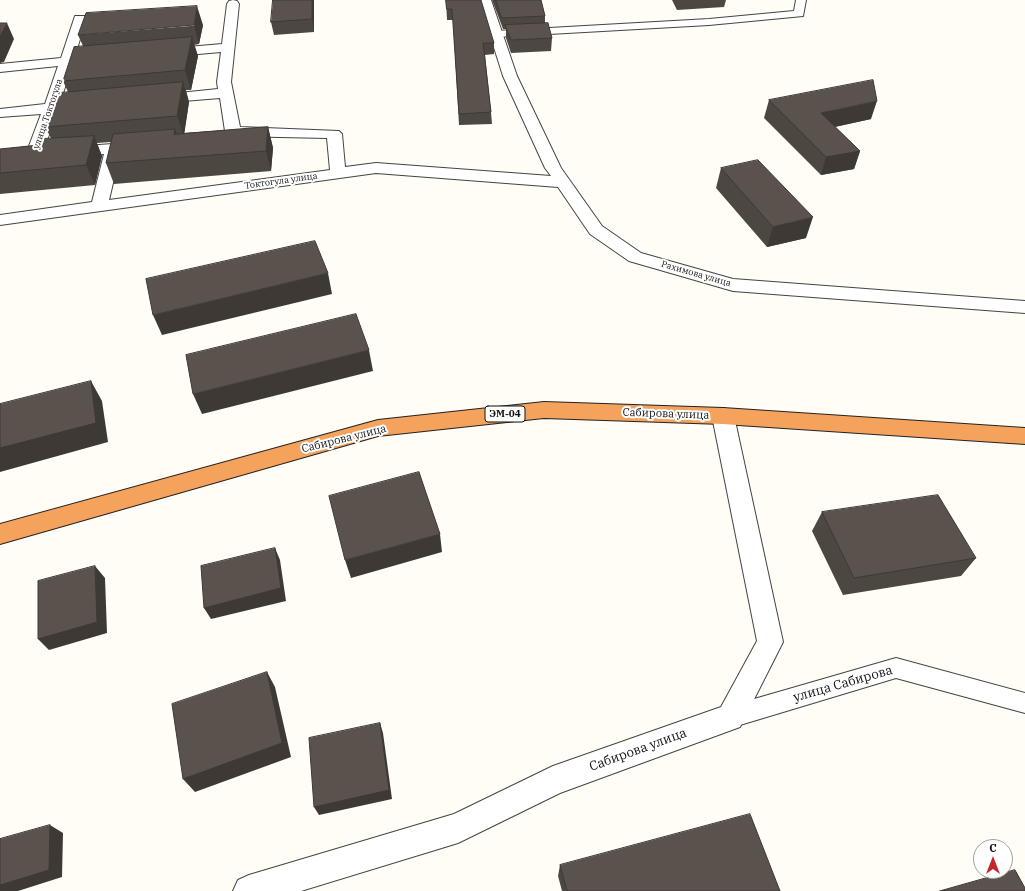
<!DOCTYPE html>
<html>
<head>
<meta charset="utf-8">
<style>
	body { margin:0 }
	#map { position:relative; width:1025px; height:891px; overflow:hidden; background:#fffdf5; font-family:"IBM Plex Serif",serif }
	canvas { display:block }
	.north { position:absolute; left:973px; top:839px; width:40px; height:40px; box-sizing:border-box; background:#fff; border:1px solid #a0a0a0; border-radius:50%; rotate:0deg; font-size:11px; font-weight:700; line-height:16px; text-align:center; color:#111 }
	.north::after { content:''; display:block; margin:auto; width:14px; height:18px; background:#c4262e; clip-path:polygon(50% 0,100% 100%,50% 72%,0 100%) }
</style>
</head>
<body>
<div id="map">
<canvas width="1025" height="891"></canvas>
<div class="north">С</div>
</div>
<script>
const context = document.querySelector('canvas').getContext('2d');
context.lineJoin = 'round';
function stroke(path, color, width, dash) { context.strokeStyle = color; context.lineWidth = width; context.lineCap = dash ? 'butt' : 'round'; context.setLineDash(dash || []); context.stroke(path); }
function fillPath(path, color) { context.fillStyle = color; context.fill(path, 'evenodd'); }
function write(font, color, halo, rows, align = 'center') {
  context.font = font + ' "IBM Plex Serif",serif'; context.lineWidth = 4; context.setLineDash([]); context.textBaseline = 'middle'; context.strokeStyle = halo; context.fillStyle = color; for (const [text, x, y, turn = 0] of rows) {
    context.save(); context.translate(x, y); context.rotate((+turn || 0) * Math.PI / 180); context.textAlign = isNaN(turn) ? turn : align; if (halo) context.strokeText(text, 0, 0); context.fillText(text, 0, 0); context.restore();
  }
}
const lane = new Path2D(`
	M 796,0 L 806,0 L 803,16 L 709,25 L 496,37 L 491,34 L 496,31 L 709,19 L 794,11 Z
	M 896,658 L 1025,693 L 1025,713 L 896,678 L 730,728 L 722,724 L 719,717 L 722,710 L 730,706 Z`);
const street = new Path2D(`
	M 233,0 L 237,1 L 239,4 L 231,82 L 240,127 L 339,131 L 342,134 L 345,167 L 376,163 L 551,176 L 545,168 L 503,76 L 479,0 L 491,0 L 517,76 L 561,168 L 602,226 L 641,253 L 733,279 L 1025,301 L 1025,313 L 733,291 L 629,261 L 590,234 L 558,187 L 376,173 L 0,225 L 0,215 L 92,202 L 104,154 L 34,159 L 28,157 L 26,154 L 41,114 L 0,117 L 0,109 L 45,104 L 58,66 L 0,72 L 0,64 L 61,58 L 75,16 L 85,16 L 86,19 L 75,56 L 84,57 L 86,60 L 84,63 L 72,65 L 60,103 L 70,104 L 72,107 L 70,110 L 57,112 L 44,149 L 140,142 L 146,144 L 148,147 L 146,150 L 120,153 L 109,200 L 330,170 L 327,138 L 233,136 L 228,134 L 225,131 L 220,98 L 159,103 L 154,102 L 152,99 L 154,96 L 159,95 L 218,89 L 217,82 L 221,52 L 165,57 L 160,56 L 158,53 L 160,50 L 165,49 L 222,44 L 227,4 L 229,1 Z
	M 723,408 L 731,410 L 734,416 L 783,642 L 740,727 L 560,793 L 458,843 L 301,891 L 233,891 L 238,880 L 249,875 L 454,814 L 553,766 L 721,707 L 757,641 L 712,416 L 715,410 Z`);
const highway = new Path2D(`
	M 544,402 L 723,408 L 1025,428 L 1025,444 L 723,424 L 544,418 L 378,436 L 0,544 L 0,524 L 378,420 Z`);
stroke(lane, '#444', 2);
stroke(street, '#444', 2);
stroke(highway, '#222', 2);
fillPath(lane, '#fff');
fillPath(street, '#fff');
fillPath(highway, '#f5a25d');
fillPath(new Path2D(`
	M 314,0 L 314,32 L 274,35 L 271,22 Z
	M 446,0 L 494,43 L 494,54 L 485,55 L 491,112 L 492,124 L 459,125 L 453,20 L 447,20 Z
	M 492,0 L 541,0 L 545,16 L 545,23 L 552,38 L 551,51 L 511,53 L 506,38 L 506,29 L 503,29 Z
	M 672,0 L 726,0 L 724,7 L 677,10 Z
	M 203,25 L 199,44 L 194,45 L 198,56 L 191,90 L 186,90 L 189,102 L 184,133 L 268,127 L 273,148 L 271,171 L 114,184 L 106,163 L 111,142 L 97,143 L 102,156 L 95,185 L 0,194 L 0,149 L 39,145 L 51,138 L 45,127 L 59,96 L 68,92 L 63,81 L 83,46 L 78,35 Z
	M 769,100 L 871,119 L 835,127 L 860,151 L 854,169 L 821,175 L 764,118 Z
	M 721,168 L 806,238 L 767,247 L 716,188 Z
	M 822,512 L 976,558 L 961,576 L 843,595 L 812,531 Z
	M 560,865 L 780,891 L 562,891 L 558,876 Z`), '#4d4742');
fillPath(new Path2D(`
	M 312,0 L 314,0 L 314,32 L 312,19 Z
	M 197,6 L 203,25 L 199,44 L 194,25 Z
	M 7,23 L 14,39 L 4,62 L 0,63 L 0,36 Z
	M 192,37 L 198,56 L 191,90 L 185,70 Z
	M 183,82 L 189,102 L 184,136 L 177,116 Z
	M 877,101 L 871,119 L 815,131 L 821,113 Z
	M 268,127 L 273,148 L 271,171 L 266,151 Z
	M 175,129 L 182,149 L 174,134 Z
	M 94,136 L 102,156 L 95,185 L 86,165 Z
	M 860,151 L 854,169 L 821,175 L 826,157 Z
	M 813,217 L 806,238 L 767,247 L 773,227 Z
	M 328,273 L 332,294 L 162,335 L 153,315 Z
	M 369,350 L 373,371 L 202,414 L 193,394 Z
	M 91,381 L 102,401 L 108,442 L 0,472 L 0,448 Z
	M 440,534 L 442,552 L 351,578 L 345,560 Z
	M 275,548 L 280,560 L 286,601 L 211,619 L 204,608 Z
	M 95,566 L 105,578 L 107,633 L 49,650 L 38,639 Z
	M 267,672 L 275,687 L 291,757 L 195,792 L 183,779 Z
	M 380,723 L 383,733 L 392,799 L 319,815 L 314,807 Z
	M 50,825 L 63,833 L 62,877 L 18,891 L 0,891 L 0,885 Z`), '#3f3936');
const building = new Path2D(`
	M 273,0 L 312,0 L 312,19 L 271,22 Z
	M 446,0 L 481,0 L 494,43 L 483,43 L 491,112 L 459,114 L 452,9 L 447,9 Z
	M 496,0 L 541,0 L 545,16 L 502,18 Z
	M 197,6 L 194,25 L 78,35 L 86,13 Z
	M 0,23 L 7,23 L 0,36 Z
	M 548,23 L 552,38 L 511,40 L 505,25 Z
	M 192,37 L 185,70 L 63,81 L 74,47 Z
	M 873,80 L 877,101 L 821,113 L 860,151 L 826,157 L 769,100 Z
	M 183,82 L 177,116 L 45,127 L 56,96 L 59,96 L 59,93 Z
	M 268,127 L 266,151 L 106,163 L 113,134 L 175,129 L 174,134 Z
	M 94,136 L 86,165 L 0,173 L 0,149 L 39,145 L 41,139 Z
	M 758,160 L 813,217 L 773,227 L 721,168 Z
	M 315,241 L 328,273 L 153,315 L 146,279 Z
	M 356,314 L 369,350 L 193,394 L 186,355 Z
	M 91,381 L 96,423 L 0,448 L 0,404 Z
	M 419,472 L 440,534 L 345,560 L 329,496 Z
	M 938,495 L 976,558 L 854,578 L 822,512 Z
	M 275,548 L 281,588 L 204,608 L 201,566 Z
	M 95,566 L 97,622 L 38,639 L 38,581 Z
	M 267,672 L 282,743 L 183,779 L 172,704 Z
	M 380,723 L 389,790 L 314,807 L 309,738 Z
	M 750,814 L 780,891 L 567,891 L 560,865 Z
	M 50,825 L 49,870 L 0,885 L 0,839 Z
	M 1015,870 L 1025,888 L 1025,891 L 940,891 Z`);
fillPath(building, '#5a524d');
stroke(building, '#3f3936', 1);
write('9px', '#111', '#fff', [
	["улица Токтогула",48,114,-71],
	["Токтогула улица",281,181,-8],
	["Рахимова улица",696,274,16]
]);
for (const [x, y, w] of [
	[505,414,40]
]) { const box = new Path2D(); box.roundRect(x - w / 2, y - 8, w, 16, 3); context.fillStyle = '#fff'; context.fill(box); stroke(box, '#111', 1); }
write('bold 10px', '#111', null, [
	["ЭМ-04",505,414]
]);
write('11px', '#111', '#fff', [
	["Сабирова улица",666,414,2],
	["Сабирова улица",344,439,-14]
]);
write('13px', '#111', '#fff', [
	["улица Сабирова",843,684,-16],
	["Сабирова улица",638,750,-20]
]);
</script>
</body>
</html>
